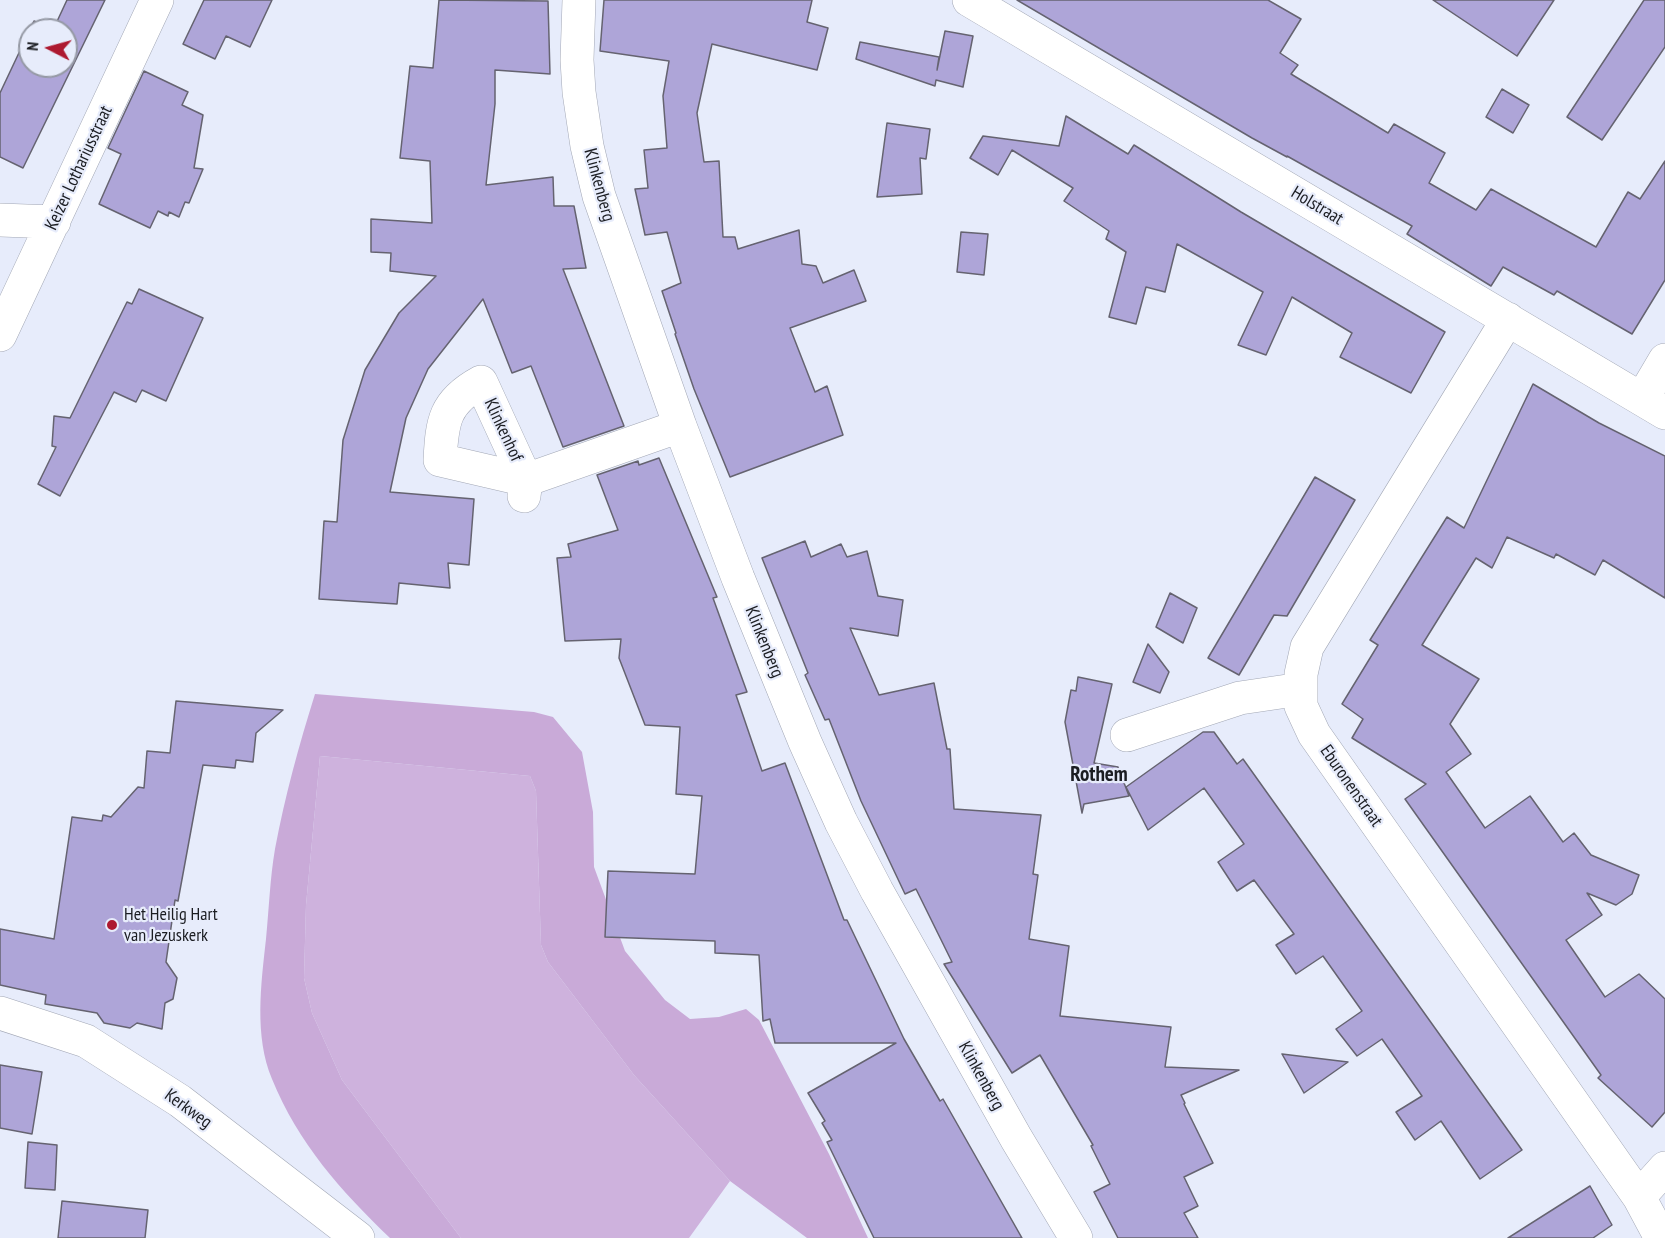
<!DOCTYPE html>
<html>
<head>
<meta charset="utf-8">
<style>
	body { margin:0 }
	#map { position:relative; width:1665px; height:1238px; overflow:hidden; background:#e7ecfb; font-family:"PT Sans Narrow",sans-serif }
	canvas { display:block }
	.north { position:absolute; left:18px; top:18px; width:60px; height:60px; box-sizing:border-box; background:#e7ecfb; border:2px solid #9599a4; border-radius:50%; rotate:276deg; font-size:16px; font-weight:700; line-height:24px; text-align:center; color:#1b1d22 }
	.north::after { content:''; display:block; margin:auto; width:21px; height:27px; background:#ad1930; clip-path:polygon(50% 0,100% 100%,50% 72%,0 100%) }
</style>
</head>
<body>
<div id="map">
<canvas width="1665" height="1238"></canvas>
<div class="north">N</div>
</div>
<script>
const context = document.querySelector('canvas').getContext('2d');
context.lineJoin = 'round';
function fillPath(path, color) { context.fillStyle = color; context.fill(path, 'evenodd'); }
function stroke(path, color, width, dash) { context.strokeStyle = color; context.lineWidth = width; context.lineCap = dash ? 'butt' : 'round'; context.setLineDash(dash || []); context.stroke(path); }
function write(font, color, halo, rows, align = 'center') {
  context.font = font + ' "PT Sans Narrow",sans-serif'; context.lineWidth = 4.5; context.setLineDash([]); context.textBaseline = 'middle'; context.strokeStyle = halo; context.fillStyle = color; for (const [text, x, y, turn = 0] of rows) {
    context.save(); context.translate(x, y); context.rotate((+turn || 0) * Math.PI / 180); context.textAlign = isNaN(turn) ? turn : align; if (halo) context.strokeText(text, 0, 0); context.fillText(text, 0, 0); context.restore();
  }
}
fillPath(new Path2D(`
	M 320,756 L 530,776 L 536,791 L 541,945 L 548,962 L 634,1075 L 730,1181 L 689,1238 L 461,1238 L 342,1080 L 312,1013 L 304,978 L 306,905 Z`), '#ceb2dd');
fillPath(new Path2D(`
	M 315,694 L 534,712 L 553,717 L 582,752 L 593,812 L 594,867 L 625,951 L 665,1000 L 690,1019 L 719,1017 L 746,1009 L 759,1020 L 829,1154 L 868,1238 L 807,1238 L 730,1181 L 634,1075 L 548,962 L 541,945 L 536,791 L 530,776 L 320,756 L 306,905 L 304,978 L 312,1013 L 342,1080 L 461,1238 L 390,1238 C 341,1191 298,1143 272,1079 C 254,1036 261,984 266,939 C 269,909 270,878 275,849 C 285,796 299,745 315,694 Z`), '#c9aad8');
const building = new Path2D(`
	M 67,0 L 105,0 L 23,168 L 0,157 L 0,93 L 34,21 L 53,30 ZM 30,30 L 66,30 L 66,66 L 30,66 Z
	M 204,0 L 272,0 L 250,47 L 226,36 L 215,59 L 183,44 Z
	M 439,0 L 548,1 L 550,74 L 495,70 L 495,104 L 486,185 L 553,177 L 554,206 L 574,206 L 586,268 L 563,269 L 624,426 L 563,447 L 531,366 L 512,373 L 483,299 L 428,369 L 406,418 L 390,492 L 474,499 L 469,565 L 448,563 L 450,588 L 399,583 L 397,604 L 319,599 L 324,521 L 337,522 L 343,440 L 365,370 L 399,313 L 436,276 L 390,271 L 391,253 L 371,252 L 371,219 L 432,223 L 430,161 L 400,158 L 410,66 L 433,68 Z
	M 604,0 L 812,0 L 807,22 L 828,28 L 817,70 L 712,44 L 697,113 L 704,162 L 719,161 L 723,237 L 735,237 L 738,249 L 799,230 L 802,264 L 816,266 L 823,283 L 854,270 L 866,301 L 790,328 L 815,392 L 827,386 L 843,435 L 730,477 L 694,389 L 675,334 L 676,333 L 662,291 L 681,283 L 667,232 L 645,235 L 635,189 L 648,188 L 644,150 L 667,148 L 663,96 L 669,61 L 600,51 Z
	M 1017,0 L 1268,0 L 1301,19 L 1280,53 L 1298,65 L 1291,74 L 1388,133 L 1394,124 L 1445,153 L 1429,183 L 1476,210 L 1491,189 L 1596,247 L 1628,192 L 1640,199 L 1665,161 L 1665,280 L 1632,334 L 1557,291 L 1554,295 L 1503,267 L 1491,286 L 1407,234 L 1412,226 L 1287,156 L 1287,157 L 1252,138 Z
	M 1433,0 L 1554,0 L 1517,56 Z
	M 1644,0 L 1665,0 L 1665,47 L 1602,140 L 1567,117 Z
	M 945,31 L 973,36 L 963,87 L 936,80 L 935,86 L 856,59 L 860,42 L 939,57 L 937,70 Z
	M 144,71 L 188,92 L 182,105 L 203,115 L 194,168 L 203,169 L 189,203 L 185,202 L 179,217 L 169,212 L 168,216 L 158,211 L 150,228 L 99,204 L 121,154 L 108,148 Z
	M 1502,89 L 1529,105 L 1513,133 L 1486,117 Z
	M 1066,116 L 1128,154 L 1134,145 L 1241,212 L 1445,332 L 1411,393 L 1340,357 L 1352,333 L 1292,297 L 1266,355 L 1238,345 L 1263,292 L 1177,244 L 1165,292 L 1146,287 L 1136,324 L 1109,317 L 1126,252 L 1106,239 L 1109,231 L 1064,201 L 1073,188 L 1012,150 L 998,175 L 970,158 L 983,136 L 1059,146 Z
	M 887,123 L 930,129 L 926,159 L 920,158 L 922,194 L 877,197 Z
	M 961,232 L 988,234 L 984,275 L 957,272 Z
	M 139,289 L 203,318 L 166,401 L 142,390 L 136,402 L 114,392 L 60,496 L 38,484 L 56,447 L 52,446 L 54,416 L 70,418 L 127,302 L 132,304 Z
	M 1533,384 L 1599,423 L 1665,456 L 1665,598 L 1603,560 L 1595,575 L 1556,554 L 1554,558 L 1507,537 L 1492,568 L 1476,558 L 1422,645 L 1479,679 L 1450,724 L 1471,754 L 1446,772 L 1485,828 L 1530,796 L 1563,842 L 1574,833 L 1591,855 L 1639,875 L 1632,894 L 1616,905 L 1587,893 L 1602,915 L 1566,940 L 1605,997 L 1639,974 L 1665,999 L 1665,1112 L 1652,1127 L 1598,1078 L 1601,1075 L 1405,799 L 1426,784 L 1352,738 L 1363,719 L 1342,704 L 1378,645 L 1370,640 L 1447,517 L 1464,528 Z
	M 659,458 L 717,597 L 713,598 L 747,692 L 736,695 L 762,771 L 785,763 L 844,920 L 847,920 L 904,1039 L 940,1101 L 943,1099 L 1022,1238 L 874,1238 L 827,1142 L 832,1140 L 822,1123 L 825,1121 L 808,1093 L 896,1043 L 775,1043 L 770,1019 L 763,1021 L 759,955 L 715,953 L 715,941 L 605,937 L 608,871 L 695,874 L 702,796 L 676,794 L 680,727 L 645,725 L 619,658 L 621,639 L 565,641 L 557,558 L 571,557 L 568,544 L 618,530 L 597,475 L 638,461 L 639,465 Z
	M 1315,477 L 1355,500 L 1287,616 L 1274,615 L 1239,675 L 1208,658 Z
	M 805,541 L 811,557 L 841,544 L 847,557 L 867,551 L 878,596 L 903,600 L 898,636 L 850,628 L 879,695 L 934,683 L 947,749 L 950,749 L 954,809 L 1041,815 L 1033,874 L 1038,875 L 1029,939 L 1069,946 L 1060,1016 L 1171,1027 L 1165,1067 L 1239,1070 L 1181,1095 L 1185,1103 L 1184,1104 L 1213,1163 L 1184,1177 L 1198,1206 L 1184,1213 L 1198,1238 L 1118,1238 L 1094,1192 L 1110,1184 L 1091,1146 L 1093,1145 L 1040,1055 L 1012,1073 L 944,964 L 952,962 L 916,889 L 905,894 L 861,801 L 829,719 L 825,720 L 805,675 L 808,673 L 762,558 Z
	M 1170,593 L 1197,608 L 1183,643 L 1156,627 Z
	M 1148,644 L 1169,672 L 1160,693 L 1133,682 Z
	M 1078,677 L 1112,684 L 1094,763 L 1118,767 L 1129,796 L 1084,804 L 1082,813 L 1065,722 L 1071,690 L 1076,691 Z
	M 176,701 L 283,710 L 256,733 L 253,762 L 236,760 L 235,768 L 203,765 L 178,901 L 175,900 L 166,962 L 177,978 L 173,999 L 165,1003 L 162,1029 L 137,1023 L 130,1028 L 104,1023 L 97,1013 L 45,1004 L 46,995 L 0,985 L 0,929 L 54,939 L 72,817 L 102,821 L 103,815 L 111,817 L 138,787 L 144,788 L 147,751 L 170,753 Z
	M 1203,732 L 1214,732 L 1237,764 L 1243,759 L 1522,1150 L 1480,1179 L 1441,1121 L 1415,1140 L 1396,1112 L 1422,1096 L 1382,1039 L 1357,1056 L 1336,1029 L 1362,1011 L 1323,956 L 1296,974 L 1276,945 L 1294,934 L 1254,880 L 1237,891 L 1218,862 L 1244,844 L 1204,788 L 1148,830 L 1126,787 Z
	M 1282,1054 L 1348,1062 L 1304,1093 Z
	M 0,1065 L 42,1072 L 32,1134 L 0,1128 Z
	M 28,1142 L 57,1145 L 55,1190 L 25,1188 Z
	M 1590,1186 L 1612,1225 L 1593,1238 L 1508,1238 Z
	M 62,1201 L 148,1210 L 145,1238 L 58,1238 Z`);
fillPath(building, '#aea5d8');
stroke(building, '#656370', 1.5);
const minor = new Path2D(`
	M 579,0 L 577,60 L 579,92 L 587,146 L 599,196 L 680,426 L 738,578 L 805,742 L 841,822 L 877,891 L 1016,1138 L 1076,1238
	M 969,0 L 1665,413
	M 0,220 L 54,222
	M 1508,319 L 1307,647 L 1301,674 L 1301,706 L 1314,734 L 1639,1197 L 1661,1238
	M 0,335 L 157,0
	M 1642,399 L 1665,360
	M 524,496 L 526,480 L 481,382 C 444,402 442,422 440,460 L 526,480 L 680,426
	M 1127,735 L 1240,698 L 1301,689
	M 0,1013 L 86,1041 L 180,1101 L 358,1238
	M 1639,1197 L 1665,1168`);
stroke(minor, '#a2a7b5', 34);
stroke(minor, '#fff', 33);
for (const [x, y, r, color] of [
	[112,925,6,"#ad1930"]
]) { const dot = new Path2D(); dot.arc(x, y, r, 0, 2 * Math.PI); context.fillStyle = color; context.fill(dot); stroke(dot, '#e7ecfb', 2); }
write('18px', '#1b1d22', '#e7ecfb', [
	["Keizer Lothariusstraat",79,168,-65],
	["Klinkenberg",599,185,75],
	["Holstraat",1317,206,31],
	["Klinkenhof",503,430,65],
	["Klinkenberg",764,642,68],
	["Eburonenstraat",1351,786,55],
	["Klinkenberg",981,1076,61],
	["Kerkweg",188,1109,36]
]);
write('18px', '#1b1d22', '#e7ecfb', [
	["Het Heilig Hart",124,915],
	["van Jezuskerk",124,936]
], 'left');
write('bold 21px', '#1b1d22', '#e7ecfb', [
	["Rothem",1099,775]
]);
</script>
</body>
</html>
